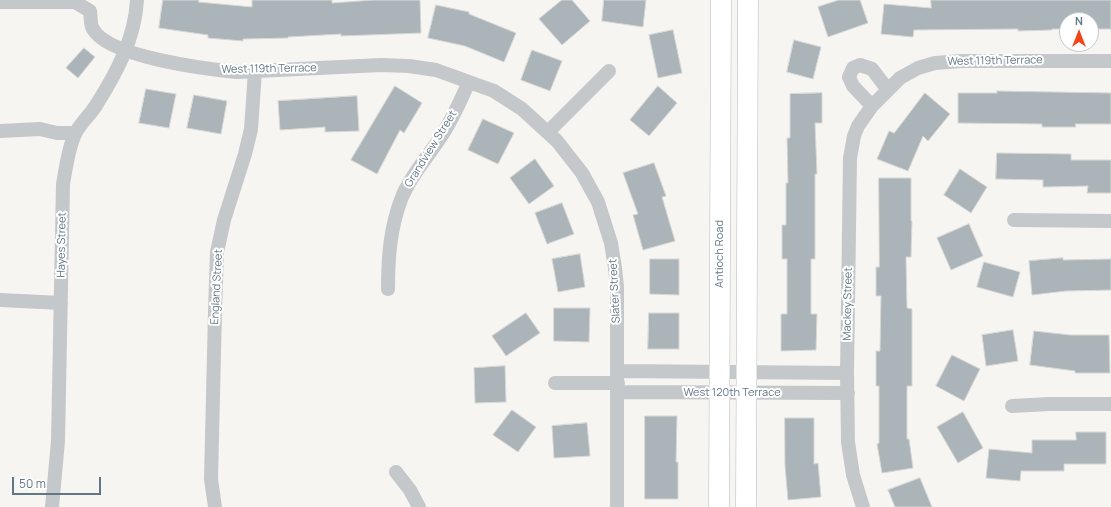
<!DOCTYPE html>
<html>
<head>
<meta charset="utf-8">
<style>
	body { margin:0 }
	#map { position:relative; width:1111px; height:507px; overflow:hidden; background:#f6f5f1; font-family:Manrope,sans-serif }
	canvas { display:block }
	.north { position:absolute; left:1059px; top:12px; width:40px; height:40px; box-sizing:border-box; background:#fff; border:1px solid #c0c8ce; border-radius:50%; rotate:0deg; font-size:11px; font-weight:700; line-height:16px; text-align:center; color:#627685 }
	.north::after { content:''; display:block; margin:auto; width:14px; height:18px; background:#f24415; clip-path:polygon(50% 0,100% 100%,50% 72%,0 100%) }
	.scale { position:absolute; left:12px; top:477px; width:89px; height:18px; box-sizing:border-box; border:2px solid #627685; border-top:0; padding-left:5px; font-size:12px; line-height:14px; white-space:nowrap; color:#627685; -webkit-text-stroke:3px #fff; paint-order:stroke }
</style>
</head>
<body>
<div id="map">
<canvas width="1111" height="507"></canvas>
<div class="north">N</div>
<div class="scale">50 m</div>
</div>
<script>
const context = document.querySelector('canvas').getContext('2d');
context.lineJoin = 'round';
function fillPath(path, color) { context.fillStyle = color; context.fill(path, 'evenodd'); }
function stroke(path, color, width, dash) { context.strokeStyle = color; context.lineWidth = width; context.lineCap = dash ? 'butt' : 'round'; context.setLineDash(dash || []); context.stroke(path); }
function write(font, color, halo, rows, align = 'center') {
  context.font = font + ' Manrope,sans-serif'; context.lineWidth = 4; context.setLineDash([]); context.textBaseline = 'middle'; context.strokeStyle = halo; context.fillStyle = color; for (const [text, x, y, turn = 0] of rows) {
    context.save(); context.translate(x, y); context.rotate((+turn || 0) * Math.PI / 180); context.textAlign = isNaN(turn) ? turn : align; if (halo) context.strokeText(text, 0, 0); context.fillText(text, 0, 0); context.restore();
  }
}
const building = new Path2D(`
	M 163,0 L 199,0 L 198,2 L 252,7 L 252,0 L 332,0 L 332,3 L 374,0 L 420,0 L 421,33 L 341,36 L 341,34 L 288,37 L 288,38 L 243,39 L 243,41 L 208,38 L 208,35 L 159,28 Z
	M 562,0 L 572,0 L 590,21 L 562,45 L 539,19 Z
	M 604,0 L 646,0 L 643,27 L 602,21 Z
	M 839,0 L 860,0 L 868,23 L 828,37 L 818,7 Z
	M 931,0 L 1111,0 L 1111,29 L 1091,29 L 1091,20 L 1067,20 L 1067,29 L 1052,29 L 1052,30 L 1018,31 L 1018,29 L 914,30 L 913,37 L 881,34 L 884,4 L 931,8 Z
	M 436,5 L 469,12 L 469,14 L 516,33 L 504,62 L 465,46 L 428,38 Z
	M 673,30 L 682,73 L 658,78 L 649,35 Z
	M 794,40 L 821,47 L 813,79 L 787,72 Z
	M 84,48 L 95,57 L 78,78 L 66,68 Z
	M 532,50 L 562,61 L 550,91 L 521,80 Z
	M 395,86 L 422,103 L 404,133 L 400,130 L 377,174 L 351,160 Z
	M 658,86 L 677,103 L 649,136 L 630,120 Z
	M 146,89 L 176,94 L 169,128 L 139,123 Z
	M 997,91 L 1111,93 L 1111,124 L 1075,124 L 1076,127 L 1042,127 L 1042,124 L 958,123 L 958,93 L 997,93 Z
	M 822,93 L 822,123 L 815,123 L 817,174 L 815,174 L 815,259 L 811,259 L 811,314 L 817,314 L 816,350 L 781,351 L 781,314 L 787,314 L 787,259 L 782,259 L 782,225 L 786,225 L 786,183 L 788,183 L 787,138 L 790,138 L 790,94 Z
	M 925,93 L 950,114 L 928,141 L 923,136 L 908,171 L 877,159 L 889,131 L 894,133 Z
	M 194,95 L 227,101 L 221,134 L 187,128 Z
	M 357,96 L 359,131 L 325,132 L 325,127 L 280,130 L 278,101 Z
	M 483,119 L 514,133 L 498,164 L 468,150 Z
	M 997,153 L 1071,154 L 1071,160 L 1111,160 L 1111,193 L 1087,193 L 1088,186 L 1043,187 L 1043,180 L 996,179 Z
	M 535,159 L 554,186 L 529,204 L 510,178 Z
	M 654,163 L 666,196 L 662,197 L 675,241 L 643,250 L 633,215 L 638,214 L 623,173 Z
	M 960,169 L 987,187 L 971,213 L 944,195 Z
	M 879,178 L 911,178 L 911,221 L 912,221 L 911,257 L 906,257 L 907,308 L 912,309 L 912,386 L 907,386 L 907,439 L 909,439 L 913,468 L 882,473 L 877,444 L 879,443 L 879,386 L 876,386 L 876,351 L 880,351 L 881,296 L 876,296 L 876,267 L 879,267 Z
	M 562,203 L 574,234 L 547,244 L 535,213 Z
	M 969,224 L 983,256 L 951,270 L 937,238 Z
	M 580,254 L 585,287 L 558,292 L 552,259 Z
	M 1063,258 L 1063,260 L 1111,259 L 1111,290 L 1066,291 L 1032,295 L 1029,261 Z
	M 650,259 L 679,259 L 679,295 L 650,294 Z
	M 984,262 L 1020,272 L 1013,297 L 977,287 Z
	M 554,308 L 590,308 L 589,342 L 554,341 Z
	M 526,313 L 540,333 L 506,356 L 492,336 Z
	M 649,313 L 679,313 L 679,349 L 648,349 Z
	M 1013,330 L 1018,361 L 986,366 L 982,335 Z
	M 1034,331 L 1070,335 L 1109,335 L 1110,373 L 1075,373 L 1075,371 L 1030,365 Z
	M 952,355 L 980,369 L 964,401 L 936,386 Z
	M 505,366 L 506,402 L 475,403 L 474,368 Z
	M 512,410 L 536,427 L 518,452 L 493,435 Z
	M 963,412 L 983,448 L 958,463 L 937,427 Z
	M 645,416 L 677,416 L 676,462 L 678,462 L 678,499 L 645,499 Z
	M 785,418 L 814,418 L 814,464 L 818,463 L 821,497 L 788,500 L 785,466 Z
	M 587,423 L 590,456 L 554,458 L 552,426 Z
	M 1076,432 L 1106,432 L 1106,464 L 1064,464 L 1064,471 L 1021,471 L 1020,481 L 986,478 L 989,449 L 1032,453 L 1032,440 L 1076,440 Z
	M 920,478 L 932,507 L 895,507 L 888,490 Z`);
fillPath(building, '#abb4b9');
stroke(building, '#d7d7d4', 1);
const secondary = new Path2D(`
	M 719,507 L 721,0
	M 746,507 L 748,0`);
stroke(secondary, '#b4babe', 21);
stroke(new Path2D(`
	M 0,2 L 75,2 L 90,11 C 91,16 90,25 93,29 C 108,57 206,69 237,72 L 381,65 L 409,66 L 436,70 L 494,91 L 522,109 L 557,141 L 582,173 L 598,202 L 611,243 L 615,268 L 617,287 L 617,507
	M 872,106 L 853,86 L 849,77 L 853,68 L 860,65 L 872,69 L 888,90
	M 0,131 L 40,129 L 57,133 L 75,133
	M 548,132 L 609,71
	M 1014,220 L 1111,221
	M 388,289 C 388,258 390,227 402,197 C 411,175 427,158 440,138 C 452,121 460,101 469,82
	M 0,300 L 61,303
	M 618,371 L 847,373
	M 555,383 L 618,383
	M 617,392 L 848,393
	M 1012,406 L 1049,404 L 1111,404
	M 396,472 L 410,490 L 419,507
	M 52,507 L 58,441 L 63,184 C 66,168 68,149 75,134 C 80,124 89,116 95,107 C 116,74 135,39 137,0
	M 215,507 L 211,479 L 215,312 L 217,252 L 224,220 L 245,154 L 251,129 L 255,71
	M 863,507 L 853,475 L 848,442 L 847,373 L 850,158 L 854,136 L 858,126 L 872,106 L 900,78 L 918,68 L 935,63 L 962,61 L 1111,61`), '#c4c8cb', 14);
stroke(secondary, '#fff', 20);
write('11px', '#627685', '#fff', [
	["West 119th Terrace",995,61,-1],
	["West 119th Terrace",269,69,-1],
	["Grandview Street",431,149,-58],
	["Hayes Street",62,245,-89],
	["Antioch Road",720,254,-90],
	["England Street",217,287,-87],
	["Slater Street",615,291,-93],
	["Mackey Street",848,304,-89],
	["West 120th Terrace",732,393]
]);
</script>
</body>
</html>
